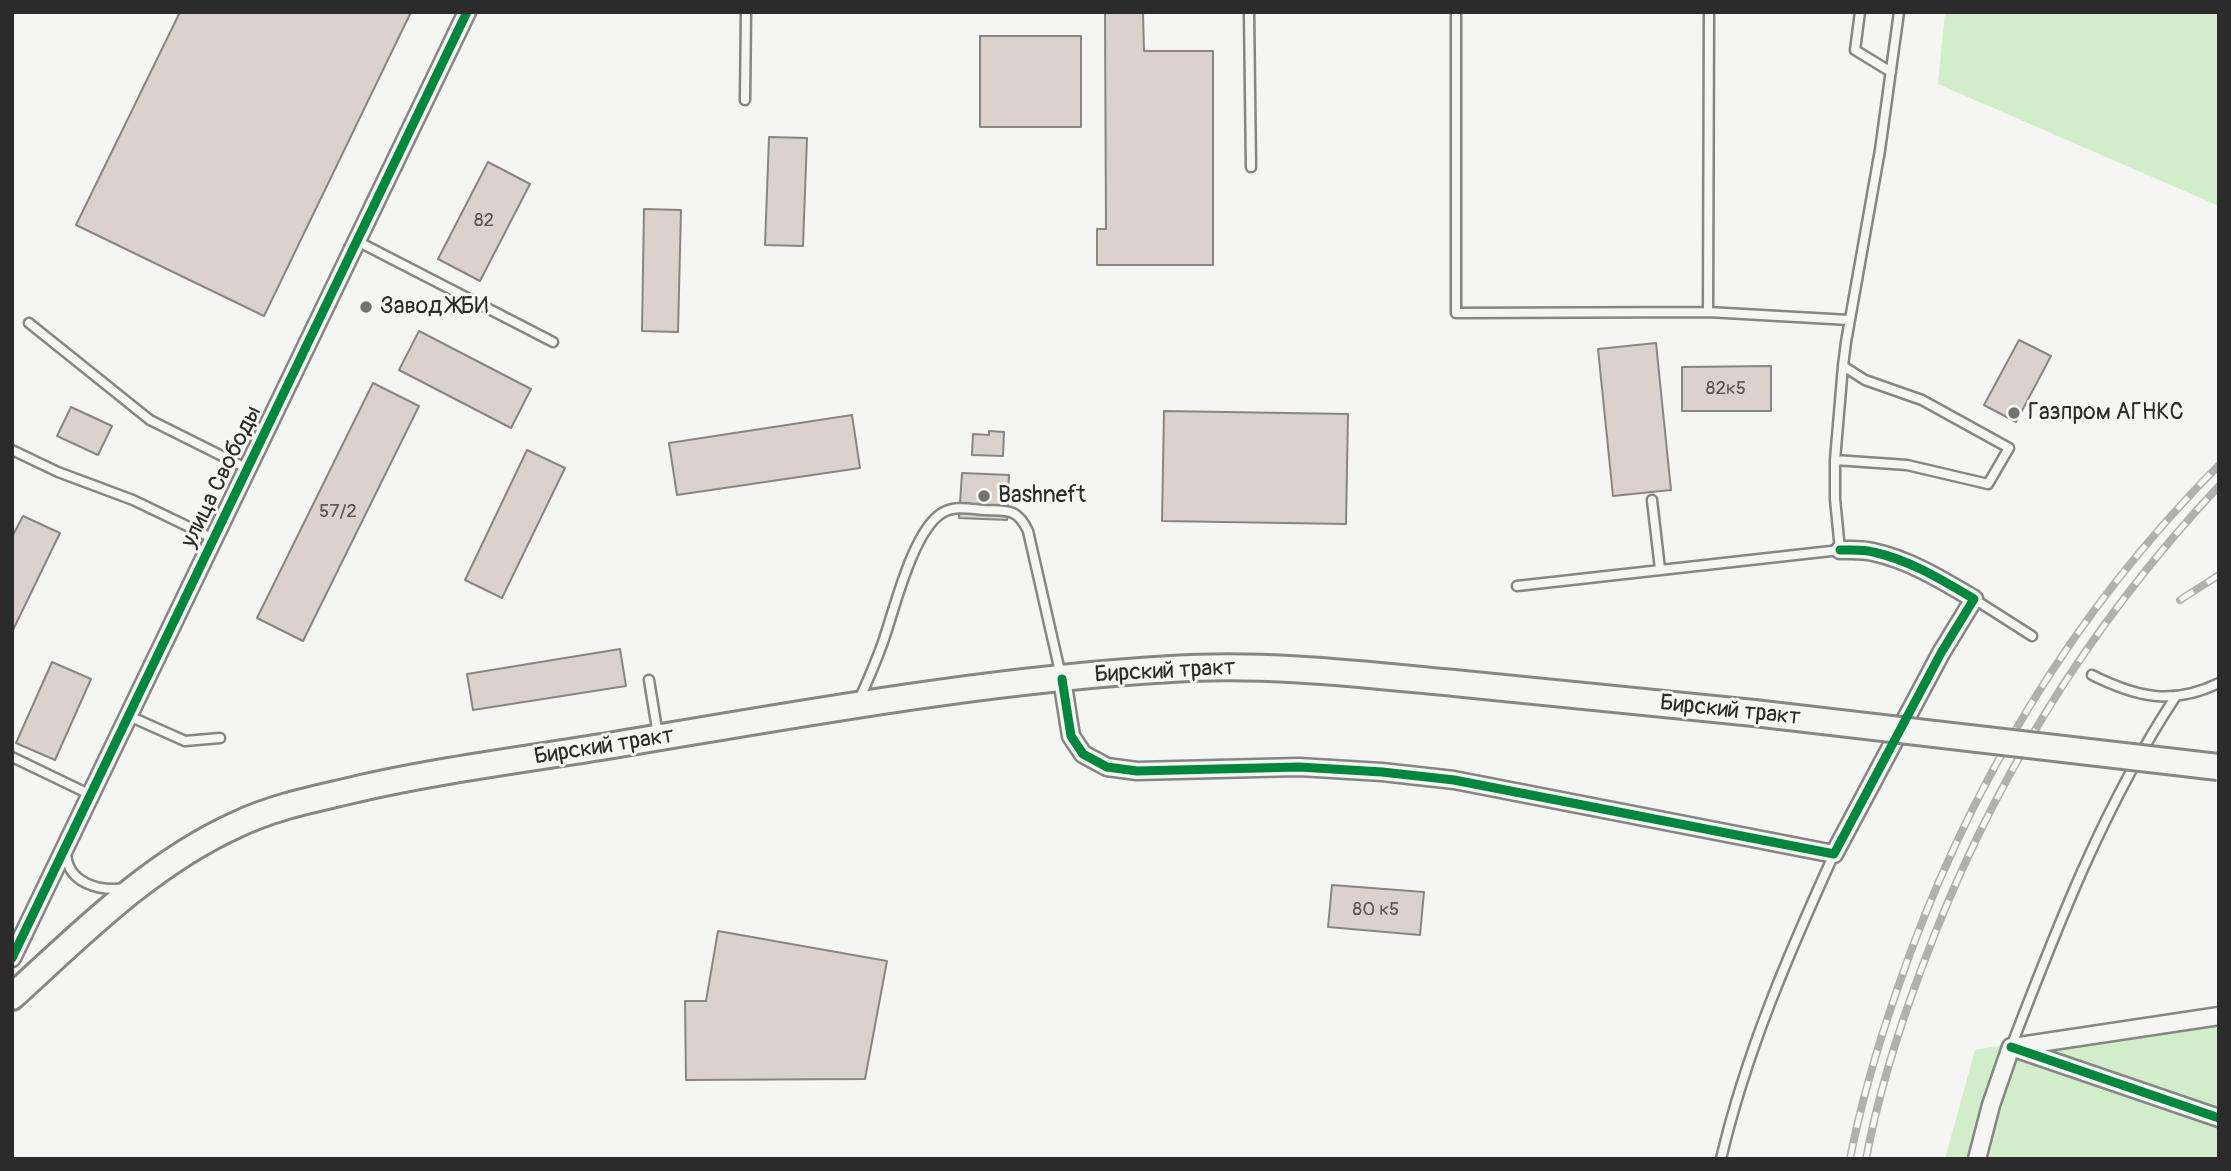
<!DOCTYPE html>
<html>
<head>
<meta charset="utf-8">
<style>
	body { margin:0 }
	#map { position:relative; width:2231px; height:1171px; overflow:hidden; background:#f5f5f3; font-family:Pangolin,sans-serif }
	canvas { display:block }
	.frame { position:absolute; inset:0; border:14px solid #2b2b2b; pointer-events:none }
</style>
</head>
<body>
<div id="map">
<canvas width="2231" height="1171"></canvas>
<div class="frame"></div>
</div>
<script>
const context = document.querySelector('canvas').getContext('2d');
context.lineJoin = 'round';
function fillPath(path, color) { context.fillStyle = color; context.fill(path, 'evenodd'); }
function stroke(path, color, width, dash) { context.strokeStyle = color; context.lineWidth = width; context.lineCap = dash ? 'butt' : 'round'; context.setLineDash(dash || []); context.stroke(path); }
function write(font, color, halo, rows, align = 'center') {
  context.font = font + ' Pangolin,sans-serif'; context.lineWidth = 6; context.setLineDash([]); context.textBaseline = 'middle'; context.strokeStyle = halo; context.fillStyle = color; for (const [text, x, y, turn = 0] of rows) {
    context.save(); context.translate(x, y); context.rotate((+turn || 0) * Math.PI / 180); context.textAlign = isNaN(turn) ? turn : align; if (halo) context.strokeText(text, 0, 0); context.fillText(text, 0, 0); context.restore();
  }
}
fillPath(new Path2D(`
	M 1945,12 L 2219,12 L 2219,206 L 1938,84 Z
	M 2219,1009 L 2219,1159 L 1945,1159 L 1975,1050 Z`), '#d1edca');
const building = new Path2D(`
	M 180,12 L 411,12 L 264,316 L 76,225 Z
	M 1105,12 L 1143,12 L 1144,51 L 1213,51 L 1213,265 L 1097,265 L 1097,229 L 1106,229 Z
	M 980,36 L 1081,36 L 1081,127 L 980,127 Z
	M 769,137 L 807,138 L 803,246 L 765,245 Z
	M 488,162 L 530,184 L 480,281 L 438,259 Z
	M 644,209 L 681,210 L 678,332 L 642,331 Z
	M 419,331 L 531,389 L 511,428 L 399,370 Z
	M 2019,340 L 2051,356 L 2016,422 L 1984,405 Z
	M 1656,343 L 1671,490 L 1613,496 L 1598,349 Z
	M 1771,366 L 1771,411 L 1682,411 L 1682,367 Z
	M 373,383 L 419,406 L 303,641 L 257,618 Z
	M 71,407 L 112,426 L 98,455 L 57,436 Z
	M 1164,411 L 1348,414 L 1346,524 L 1162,521 Z
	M 852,415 L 860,468 L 677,495 L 669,443 Z
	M 989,431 L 1004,432 L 1003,456 L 972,455 L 973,434 L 989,435 Z
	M 527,450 L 565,468 L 502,598 L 465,580 Z
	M 962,473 L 1009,475 L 1007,520 L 959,518 Z
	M 23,516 L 60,533 L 12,632 L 12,537 Z
	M 620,649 L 626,686 L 473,710 L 467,674 Z
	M 52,662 L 91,679 L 55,760 L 16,743 Z
	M 1332,885 L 1424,892 L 1420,935 L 1328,927 Z
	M 718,931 L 887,961 L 865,1079 L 686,1080 L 685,1001 L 706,1001 Z`);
fillPath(building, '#dcd2cb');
stroke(building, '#868685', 2);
const service = new Path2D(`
	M 1249,12 L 1251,167
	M 1456,12 L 1456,313 L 1708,312
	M 1709,12 L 1708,312 L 1849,320
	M 1860,12 L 1855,50 L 1891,72
	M 745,100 L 746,12
	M 357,241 L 553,342
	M 29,323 L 150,420 L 248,469
	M 1843,366 L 1846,342 L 1880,150 L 1899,12
	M 12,450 L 58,472 L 133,500 L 214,539
	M 1652,500 L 1660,569
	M 1517,586 L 1840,550 L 1835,499 L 1835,460 L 1843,366 L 1865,380 L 1922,400 L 2009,448 L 1988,484 L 1907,465 L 1835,460
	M 1974,599 L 2032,636
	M 2092,675 C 2136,697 2172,706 2219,683
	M 649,680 L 658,735
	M 859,700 C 868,680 877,660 884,639 C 895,607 913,531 942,513 C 954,505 971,509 984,510 C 1008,511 1017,508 1028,531 L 1061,676
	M 129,716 L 185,741 L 220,738
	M 12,757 L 91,795
	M 66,851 C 66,883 99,892 126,888
	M 2011,1047 C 2057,927 2105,803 2176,696
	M 1721,1159 C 1746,1052 1789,953 1834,854`);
const minor = new Path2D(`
	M 1062,679 L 1071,736 L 1083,754 L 1107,767 L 1137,771 L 1299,767 L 1382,772 L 1454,780 L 1834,854 L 1941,653 L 1974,599 C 1942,580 1910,560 1873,552 C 1863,549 1851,550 1840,550
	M 12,958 L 467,12
	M 2011,1047 L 2219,1118
	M 2013,1047 L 2219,1016
	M 1977,1159 L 1991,1105 L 2011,1047`);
const primary = new Path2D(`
	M 12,997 C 81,934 150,864 236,825 C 269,809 305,801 340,793 C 426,772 514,761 601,747 C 790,716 980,680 1171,669 C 1266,663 1360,674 1454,683 C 1554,693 1654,703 1754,713`);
stroke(service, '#868685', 13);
stroke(minor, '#868685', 21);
stroke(primary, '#868685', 30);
stroke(service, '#f5f5f3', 8);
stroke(minor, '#f5f5f3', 16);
stroke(primary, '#f5f5f3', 24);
const rail = new Path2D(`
	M 2180,600 L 2219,575
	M 1850,1159 C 1861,1102 1878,1045 1897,990 C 1965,792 2071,614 2219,465
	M 1866,1159 C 1878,1095 1898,1031 1921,970 C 1987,790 2088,626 2219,486`);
stroke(rail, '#b0b0af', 8);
stroke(rail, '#f6f6f2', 5, [16]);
const primaryBridge = new Path2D(`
	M 1754,713 L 2218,767`);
stroke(primaryBridge, '#868685', 30, []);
stroke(primaryBridge, '#f5f5f3', 24);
stroke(new Path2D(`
	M 1062,679 L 1071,736 L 1083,754 L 1107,767 L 1137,771 L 1299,767 L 1382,772 L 1454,780 L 1834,854 L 1941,653 L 1974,599 C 1942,580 1910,560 1873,552 C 1863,549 1851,550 1840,550
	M 12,958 L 467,12
	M 2011,1047 L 2219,1118`), '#00873e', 9);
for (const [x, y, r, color] of [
	[366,307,7,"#727271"],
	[2014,413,7,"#727271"],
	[984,496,7,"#727271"]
]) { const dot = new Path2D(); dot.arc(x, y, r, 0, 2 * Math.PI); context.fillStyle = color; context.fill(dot); stroke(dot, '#f6f6f2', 2.5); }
write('19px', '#575553', null, [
	["82",484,221],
	["82к5",1726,389],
	["57/2",338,512],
	["80 к5",1376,910]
]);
write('23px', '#2b2b2b', '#f6f6f2', [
	["Завод ЖБИ",380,307],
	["Газпром АГНКС",2028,413],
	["Bashneft",998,496]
], 'left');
write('23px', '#2b2b2b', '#f6f6f2', [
	["улица Свободы",222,477,-64],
	["Бирский тракт",1165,672,-3],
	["Бирский тракт",1730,711,6],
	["Бирский тракт",604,747,-9]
]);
</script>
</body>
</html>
